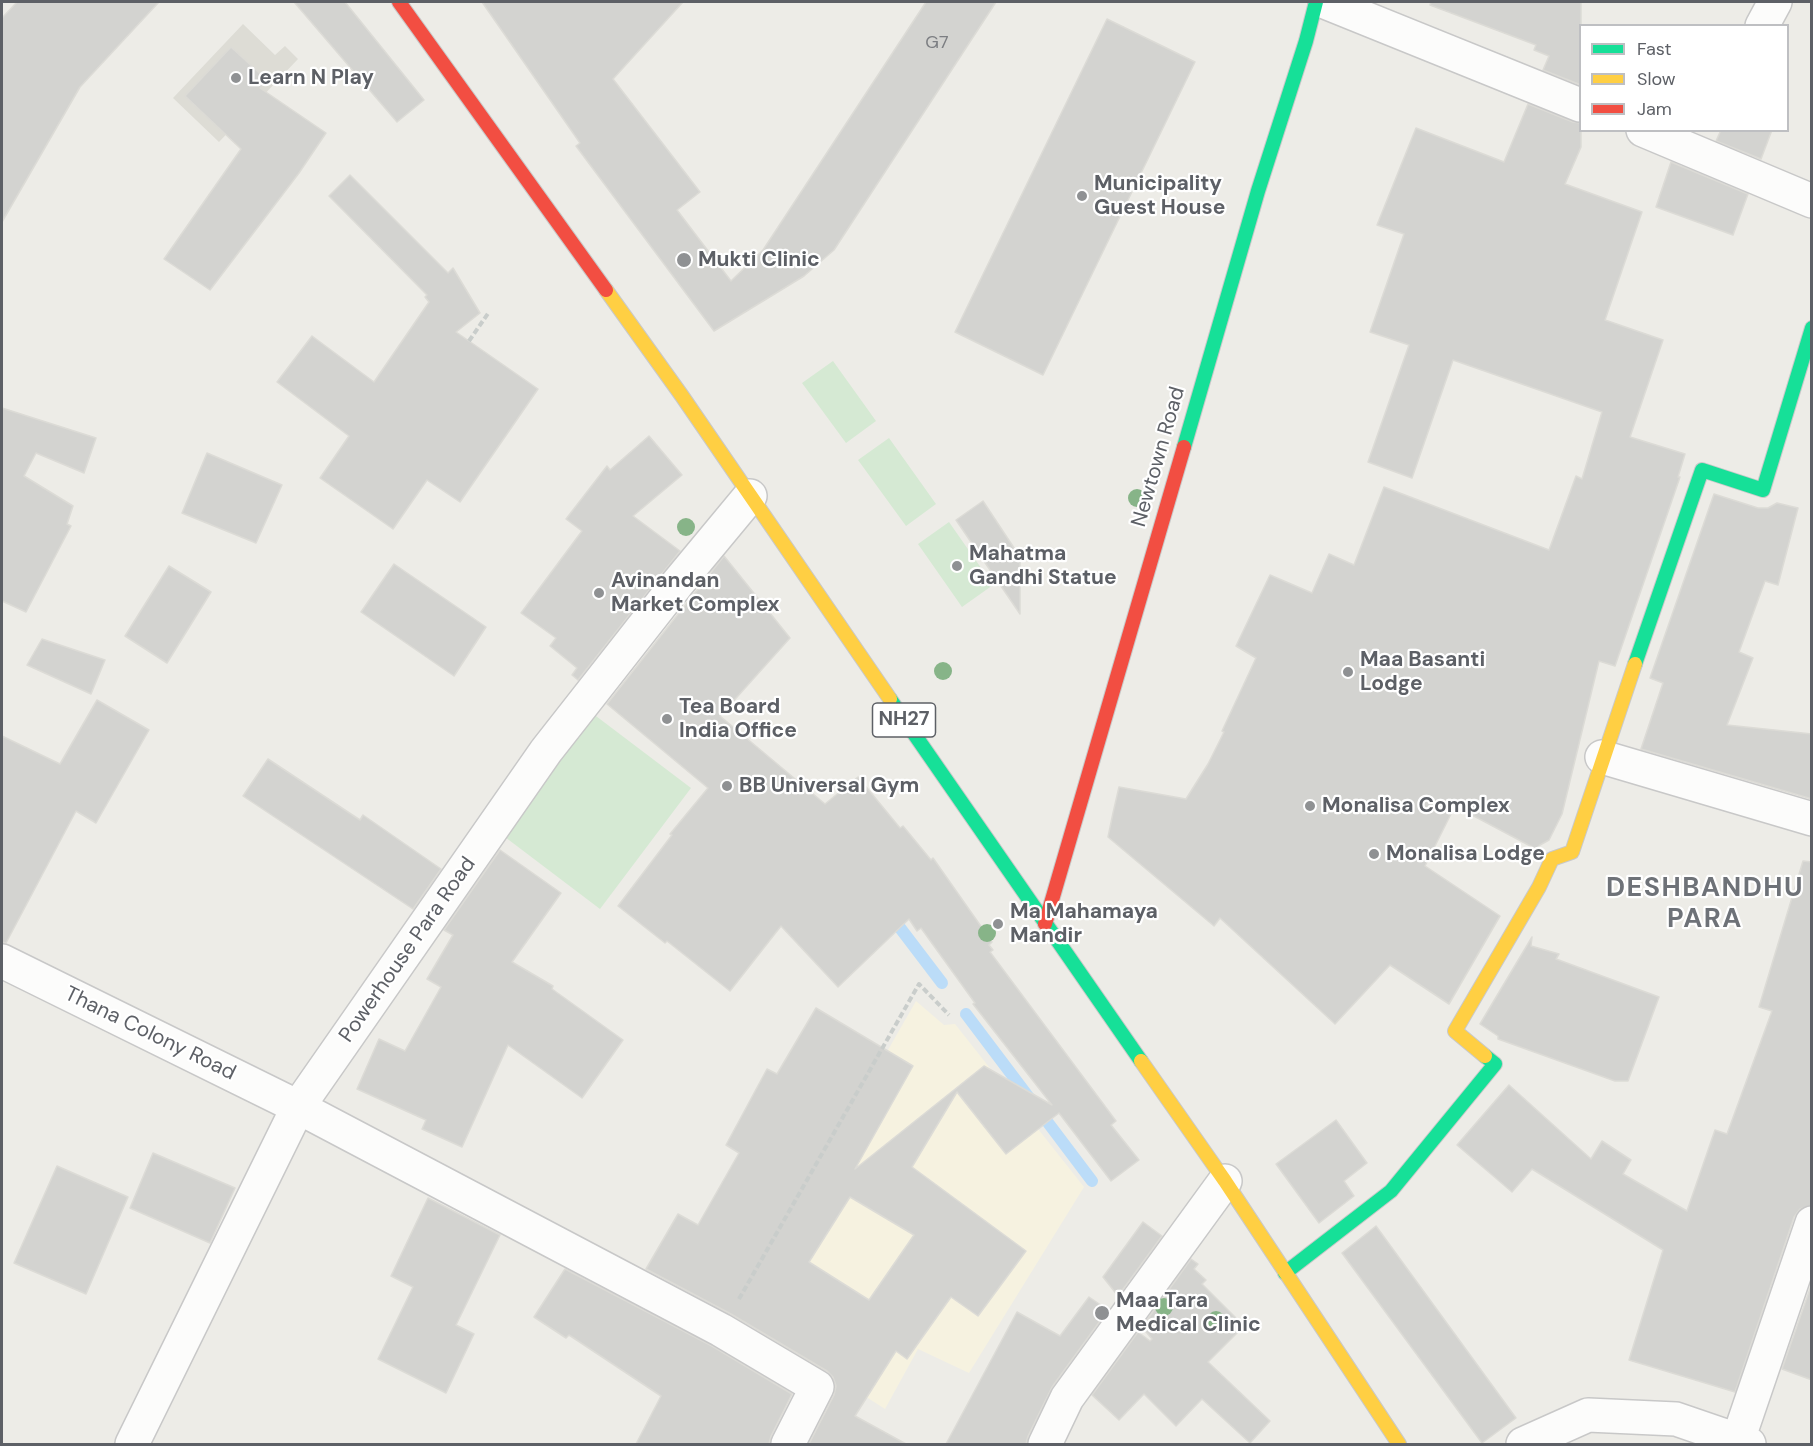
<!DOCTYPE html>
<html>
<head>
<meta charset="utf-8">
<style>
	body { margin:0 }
	#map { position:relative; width:1813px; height:1446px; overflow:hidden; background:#edece7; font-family:"DM Sans",sans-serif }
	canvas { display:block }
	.frame { position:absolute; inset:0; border:3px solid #5d6066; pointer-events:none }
	.legend { position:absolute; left:1579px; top:24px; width:210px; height:108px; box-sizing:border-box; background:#fff; border:2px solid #bebfc2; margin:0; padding:8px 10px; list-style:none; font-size:18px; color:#5d6066 }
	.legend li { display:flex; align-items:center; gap:12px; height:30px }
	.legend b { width:30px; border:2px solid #bebfc2 }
</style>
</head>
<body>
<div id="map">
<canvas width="1813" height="1446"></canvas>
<div class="frame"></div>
<ul class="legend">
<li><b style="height:8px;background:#16e098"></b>Fast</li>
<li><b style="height:8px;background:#ffcf43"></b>Slow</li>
<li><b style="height:8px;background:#f24e42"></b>Jam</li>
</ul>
</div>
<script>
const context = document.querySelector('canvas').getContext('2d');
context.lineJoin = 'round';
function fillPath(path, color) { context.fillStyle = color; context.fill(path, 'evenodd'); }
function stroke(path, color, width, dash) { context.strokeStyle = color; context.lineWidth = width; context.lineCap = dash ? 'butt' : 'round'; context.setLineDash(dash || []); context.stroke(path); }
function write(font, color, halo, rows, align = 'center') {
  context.font = font + ' "DM Sans",sans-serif'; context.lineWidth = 4.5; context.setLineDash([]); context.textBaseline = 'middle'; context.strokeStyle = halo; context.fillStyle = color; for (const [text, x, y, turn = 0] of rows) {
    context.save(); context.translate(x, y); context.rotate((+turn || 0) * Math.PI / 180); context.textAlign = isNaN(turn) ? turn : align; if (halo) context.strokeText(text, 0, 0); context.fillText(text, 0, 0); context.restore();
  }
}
fillPath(new Path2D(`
	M 916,1001 L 944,1025 L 955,1024 L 1084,1187 L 969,1373 L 918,1349 L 885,1409 L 737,1314 Z`), '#f6f2e0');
fillPath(new Path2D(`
	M 243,24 L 275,55 L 285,46 L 298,59 L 219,142 L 173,98 Z`), '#dddcd5');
fillPath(new Path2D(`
	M 833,361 L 876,421 L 846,443 L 802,383 Z
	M 889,438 L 936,504 L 906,526 L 858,460 Z
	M 949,522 L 993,585 L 962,607 L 918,544 Z
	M 592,713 L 691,788 L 600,909 L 501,834 Z`), '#d5e9d3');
stroke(new Path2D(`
	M 891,916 L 942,983
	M 966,1014 L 1092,1181`), '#bbdcf8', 12);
const building = new Path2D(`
	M 17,2 L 159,2 L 80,87 L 2,222 L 2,18 Z
	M 294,2 L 345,2 L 424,100 L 397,122 Z
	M 482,2 L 683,2 L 613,79 L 700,192 L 677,210 L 731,281 L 763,250 L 926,2 L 996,2 L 834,250 L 804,276 L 714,331 L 576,146 L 580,143 Z
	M 1431,2 L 1581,2 L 1581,85 L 1543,70 L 1549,56 L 1534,50 L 1536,45 L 1430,5 Z
	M 1107,19 L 1195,62 L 1043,375 L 955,332 Z
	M 231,47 L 267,80 L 260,88 L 326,133 L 299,173 L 210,290 L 164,259 L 241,149 L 185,96 Z
	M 1528,104 L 1573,122 L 1581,123 L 1581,147 L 1565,184 L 1642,212 L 1605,320 L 1663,340 L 1630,437 L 1685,454 L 1678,477 L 1680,477 L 1615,666 L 1599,661 L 1562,814 L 1549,840 L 1540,845 L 1536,849 L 1455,806 L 1425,866 L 1500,916 L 1449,1004 L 1390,965 L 1335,1024 L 1220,918 L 1214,926 L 1108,837 L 1113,813 L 1119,787 L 1186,799 L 1208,764 L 1224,732 L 1222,731 L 1256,658 L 1236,646 L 1270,575 L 1312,593 L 1329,554 L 1354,565 L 1384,487 L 1549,550 L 1576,476 L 1582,479 L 1602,412 L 1453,360 L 1412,478 L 1368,462 L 1409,345 L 1370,332 L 1404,234 L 1377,225 L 1416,128 L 1504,162 Z
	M 1721,130 L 1772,130 L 1761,159 L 1716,141 Z
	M 1671,162 L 1748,194 L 1733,235 L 1656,207 Z
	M 350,175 L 448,273 L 453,268 L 480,313 L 456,332 L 538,389 L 460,502 L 427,480 L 393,529 L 320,478 L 349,436 L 277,382 L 312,336 L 374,382 L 429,302 L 425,297 L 427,295 L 329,196 Z
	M 2,408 L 96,438 L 84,473 L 36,453 L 24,476 L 73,506 L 67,524 L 71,526 L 26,612 L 2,601 Z
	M 649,436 L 682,475 L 633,516 L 680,551 L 578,680 L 572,675 L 577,668 L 550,646 L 556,638 L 521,613 L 582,531 L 566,519 L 607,466 L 610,470 Z
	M 207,453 L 282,485 L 256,543 L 182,513 Z
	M 1714,494 L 1758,508 L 1768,508 L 1777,503 L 1798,508 L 1778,585 L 1765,581 L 1739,652 L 1753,658 L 1727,725 L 1812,734 L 1812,799 L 1641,749 L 1663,683 L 1650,678 Z
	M 983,501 L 1020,557 L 1020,614 L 956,520 Z
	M 724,556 L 790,638 L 720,716 L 825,804 L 858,777 L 900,828 L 903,826 L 931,860 L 933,858 L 992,942 L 989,945 L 993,950 L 990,952 L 1116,1121 L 1111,1125 L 1139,1160 L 1111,1181 L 1059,1113 L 1006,1154 L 957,1092 L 912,1167 L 1026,1251 L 978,1316 L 951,1297 L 907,1359 L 896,1351 L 855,1416 L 906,1444 L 809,1444 L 834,1395 L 836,1386 L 833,1377 L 827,1371 L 731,1314 L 646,1269 L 678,1214 L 698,1225 L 739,1153 L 726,1145 L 767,1069 L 777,1074 L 816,1008 L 913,1066 L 855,1169 L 984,1066 L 1052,1105 L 973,1004 L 975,1003 L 921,928 L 917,931 L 909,919 L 838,987 L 781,926 L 730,991 L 667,941 L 665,943 L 618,906 L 672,835 L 670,834 L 708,788 L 607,704 ZM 850,1197 L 914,1235 L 869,1300 L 809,1262 Z
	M 394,564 L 486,627 L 454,676 L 361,612 Z
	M 169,566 L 211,592 L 167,663 L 125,636 Z
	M 42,639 L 105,660 L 91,694 L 27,665 Z
	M 97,700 L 149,730 L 96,823 L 76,811 L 6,943 L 2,942 L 2,736 L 60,764 Z
	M 268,759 L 360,820 L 363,815 L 441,869 L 413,909 L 243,796 Z
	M 500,850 L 561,893 L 512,962 L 553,986 L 552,989 L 623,1040 L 582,1098 L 508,1045 L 462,1147 L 422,1129 L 426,1120 L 357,1089 L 379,1039 L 405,1051 L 441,987 L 427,979 L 453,935 L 444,930 Z
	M 1803,861 L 1812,862 L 1812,1205 L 1800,1209 L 1794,1217 L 1735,1392 L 1629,1360 L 1663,1250 L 1532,1169 L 1512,1192 L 1457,1145 L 1509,1085 L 1591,1159 L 1602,1141 L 1631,1160 L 1623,1174 L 1687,1211 L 1715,1130 L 1727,1134 L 1772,1011 L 1759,1007 Z
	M 1532,937 L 1531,946 L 1559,954 L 1556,959 L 1659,997 L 1628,1081 L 1615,1081 L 1498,1039 L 1498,1036 L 1480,1024 Z
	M 1336,1120 L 1367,1163 L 1344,1181 L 1354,1196 L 1319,1223 L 1276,1164 Z
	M 153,1153 L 235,1188 L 210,1243 L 130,1208 Z
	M 57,1166 L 128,1197 L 86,1294 L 14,1263 Z
	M 428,1198 L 500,1235 L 456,1325 L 474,1334 L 446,1393 L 378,1359 L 413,1287 L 391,1276 Z
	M 1143,1222 L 1162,1236 L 1118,1296 L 1103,1277 Z
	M 1376,1226 L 1516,1418 L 1482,1443 L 1342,1253 Z
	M 1191,1259 L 1198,1264 L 1194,1269 L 1206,1280 L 1202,1284 L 1244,1326 L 1208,1362 L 1270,1421 L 1250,1443 L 1202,1399 L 1176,1426 L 1144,1394 L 1119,1420 L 1092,1395 L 1138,1332 L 1150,1341 L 1152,1339 L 1142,1327 Z
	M 565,1269 L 712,1346 L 792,1394 L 771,1436 L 769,1444 L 636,1444 L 661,1396 L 569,1335 L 566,1338 L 534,1317 Z
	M 1812,1283 L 1812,1380 L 1782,1369 Z
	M 1089,1297 L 1108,1310 L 1052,1387 L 1028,1436 L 1026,1444 L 946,1444 L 1017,1312 L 1060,1336 Z`);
fillPath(building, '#d3d3d0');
stroke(building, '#dcdbd6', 1.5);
const street = new Path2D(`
	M 1325,2 L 1580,105
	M 1762,26 L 1775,2
	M 1643,130 L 1812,201
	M 1602,757 L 1812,819
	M 2,961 L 298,1107 L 721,1330 L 817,1387 L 788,1444
	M 1738,1440 L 1812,1223
	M 132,1444 L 298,1107 L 546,751 L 677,584 L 750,496
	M 1045,1444 L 1067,1398 L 1225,1181
	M 1523,1444 L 1588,1415 L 1676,1419 L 1749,1444`);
const fast = new Path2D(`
	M 1184,447 L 1258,191 L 1306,41 L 1316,2
	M 1635,664 L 1702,470 L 1763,490 L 1812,328
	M 890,699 L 1141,1061
	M 1285,1273 L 1391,1191 L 1495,1064 L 1485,1056`);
const slow = new Path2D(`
	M 606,290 L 682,396 L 890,699
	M 1485,1056 L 1455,1031 L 1539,887 L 1552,859 L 1572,852 L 1635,664
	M 1141,1061 L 1225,1181 L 1399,1444`);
const jam = new Path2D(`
	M 399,2 L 606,290
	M 1045,924 L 1184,447`);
stroke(street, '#c8c8c8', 36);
stroke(fast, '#c9c9c9', 16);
stroke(slow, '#c9c9c9', 16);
stroke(jam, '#c9c9c9', 16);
stroke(new Path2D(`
	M 469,341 L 489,312
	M 739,1299 L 919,984 L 949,1015`), '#c9cdcb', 4, [6, 3]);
stroke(street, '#fcfcfb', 33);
stroke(fast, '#16e098', 14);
stroke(slow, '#ffcf43', 14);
stroke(jam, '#f24e42', 14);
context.fillStyle = '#87b488';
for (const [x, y] of [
	[1137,498],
	[686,527],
	[943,671],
	[987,933],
	[1164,1307],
	[1216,1320]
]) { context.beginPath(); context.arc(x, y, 9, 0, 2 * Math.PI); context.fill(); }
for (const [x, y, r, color] of [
	[236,78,6,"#8f9193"],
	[1082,196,6,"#8f9193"],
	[684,260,8,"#8f9193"],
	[957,566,6,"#8f9193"],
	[599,593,6,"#8f9193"],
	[1348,672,6,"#8f9193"],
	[667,719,6,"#8f9193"],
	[727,786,6,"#8f9193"],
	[1310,806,6,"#8f9193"],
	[1374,854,6,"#8f9193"],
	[998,924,6,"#8f9193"],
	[1102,1313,8,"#8f9193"]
]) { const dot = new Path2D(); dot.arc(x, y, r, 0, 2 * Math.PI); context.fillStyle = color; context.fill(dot); stroke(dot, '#fff', 2); }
write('18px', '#7c7e82', null, [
	["G7",937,43]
]);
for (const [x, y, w] of [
	[904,720,63]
]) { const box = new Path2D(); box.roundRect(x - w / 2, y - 17, w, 34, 4.5); context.fillStyle = '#fff'; context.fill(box); stroke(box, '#5d6066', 1.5); }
write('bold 20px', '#5d6066', null, [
	["NH27",904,720]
]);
write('bold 21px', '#5d6066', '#fff', [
	["Learn N Play",248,78],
	["Municipality",1094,184],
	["Guest House",1094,208],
	["Mukti Clinic",698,260],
	["Mahatma",969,554],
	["Gandhi Statue",969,578],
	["Avinandan",611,581],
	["Market Complex",611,605],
	["Maa Basanti",1360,660],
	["Lodge",1360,684],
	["Tea Board",679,707],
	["India Office",679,731],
	["BB Universal Gym",739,786],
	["Monalisa Complex",1322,806],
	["Monalisa Lodge",1386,854],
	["Ma Mahamaya",1010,912],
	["Mandir",1010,936],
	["Maa Tara",1116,1301],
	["Medical Clinic",1116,1325]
], 'left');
write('21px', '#5d6066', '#fff', [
	["Newtown Road",1159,457,-74],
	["Powerhouse Para Road",408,950,-55],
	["Thana Colony Road",150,1034,26]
]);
context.letterSpacing = '1.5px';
write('bold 27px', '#6e7278', '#fff', [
	["DESHBANDHU",1705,889],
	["PARA",1705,920]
]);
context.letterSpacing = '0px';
</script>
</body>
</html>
